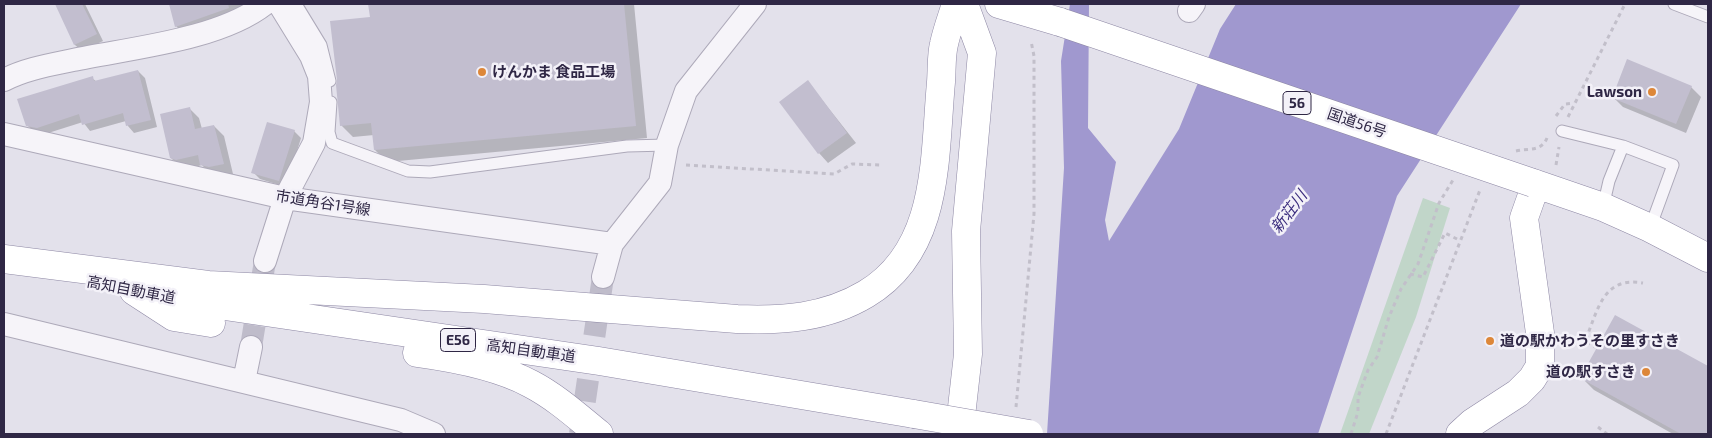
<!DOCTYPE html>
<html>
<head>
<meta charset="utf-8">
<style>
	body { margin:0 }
	#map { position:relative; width:1712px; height:438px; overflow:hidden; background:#e3e1eb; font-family:"Exo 2",sans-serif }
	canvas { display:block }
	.frame { position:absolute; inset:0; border:5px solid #2f2745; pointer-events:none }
</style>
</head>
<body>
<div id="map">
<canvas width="1712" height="438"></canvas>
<div class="frame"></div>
</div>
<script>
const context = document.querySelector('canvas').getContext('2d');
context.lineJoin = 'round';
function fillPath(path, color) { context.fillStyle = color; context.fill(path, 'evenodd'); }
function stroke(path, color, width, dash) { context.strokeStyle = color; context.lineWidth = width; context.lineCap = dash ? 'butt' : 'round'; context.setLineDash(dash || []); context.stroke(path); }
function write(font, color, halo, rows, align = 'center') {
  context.font = font + ' "Exo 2","Noto Sans JP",sans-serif'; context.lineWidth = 5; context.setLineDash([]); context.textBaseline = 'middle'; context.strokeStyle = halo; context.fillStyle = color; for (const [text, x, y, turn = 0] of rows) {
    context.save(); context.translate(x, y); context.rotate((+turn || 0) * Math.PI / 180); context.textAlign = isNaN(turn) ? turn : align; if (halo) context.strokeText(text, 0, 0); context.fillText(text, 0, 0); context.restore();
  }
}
fillPath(new Path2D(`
	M 1423,198 L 1450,208 L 1416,317 L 1369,434 L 1340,434 Z`), '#c1d6c9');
fillPath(new Path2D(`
	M 1070,4 L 1089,4 L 1088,128 L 1116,162 L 1105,220 L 1109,241 L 1179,129 L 1220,29 L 1236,4 L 1521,4 L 1397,196 L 1318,434 L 1047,434 L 1064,168 L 1061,61 Z`), '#a098cf');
fillPath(new Path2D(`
	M 59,4 L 85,4 L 103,41 L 82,51 L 75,45 L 57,5 Z
	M 170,4 L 260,4 L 184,34 L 176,26 Z
	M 370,4 L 634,4 L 647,138 L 387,162 L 375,150 L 374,135 L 353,137 L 341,125 L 371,18 Z
	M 138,71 L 145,78 L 157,127 L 134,133 L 128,126 L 126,121 L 90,131 L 83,122 L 45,134 L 34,132 L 27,125 L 92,78 L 97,82 Z
	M 808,82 L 856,143 L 828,163 L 819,153 Z
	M 1691,87 L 1701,97 L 1686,133 L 1623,107 L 1613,97 Z
	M 189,108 L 199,118 L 202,129 L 214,126 L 224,136 L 233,174 L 220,177 L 211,175 L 202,165 L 187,169 L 181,168 L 171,158 Z
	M 294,131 L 301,138 L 286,187 L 260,179 L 253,172 Z
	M 1616,317 L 1708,368 L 1708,434 L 1673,434 L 1594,390 L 1582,378 Z`), '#0003');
fillPath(new Path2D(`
	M 55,4 L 82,4 L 97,34 L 74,45 Z
	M 169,4 L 228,4 L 229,8 L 175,27 Z
	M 368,4 L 624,4 L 636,126 L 374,150 L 371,123 L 340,126 L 336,85 L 337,80 L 330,21 L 370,17 Z
	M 1627,59 L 1692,86 L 1676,124 L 1612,98 Z
	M 138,70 L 151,120 L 126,126 L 123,113 L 82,125 L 79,114 L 37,128 L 26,126 L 17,99 L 93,76 L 94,81 Z
	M 808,80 L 847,133 L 818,154 L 779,102 Z
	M 190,107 L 195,129 L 214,125 L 224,164 L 209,167 L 200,165 L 198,155 L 176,160 L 170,158 L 160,114 Z
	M 267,122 L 295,130 L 279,181 L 251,173 Z
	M 1615,315 L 1708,366 L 1708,434 L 1681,434 L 1580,378 Z`), '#c2becf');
stroke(new Path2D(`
	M 251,347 L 265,261
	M 580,434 L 603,277`), '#bfbcca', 22, [22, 11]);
const lane = new Path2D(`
	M 296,4 L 321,45 L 330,81
	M 1674,4 L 1708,17
	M 331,102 L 329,132 L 332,143 L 408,171 L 430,172 L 627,146 L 667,145
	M 1562,131 L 1623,146
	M 1603,207 L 1609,181 L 1623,146 L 1673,165 L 1650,228`);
const street = new Path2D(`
	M 1189,11 L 1194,4
	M 4,80 C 25,69 49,65 73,60 C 130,48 219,40 265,4
	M 4,134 L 285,198 L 612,244 L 603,277
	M 612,244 L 660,183 L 667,145 L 686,91 L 755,4
	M 265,261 L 285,198 L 314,143 L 321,102 L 319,76 L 311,56 L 279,4
	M 4,324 L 401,420 L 434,434
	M 244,381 L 251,347`);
const highway = new Path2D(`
	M 999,4 L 1060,22
	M 1533,183 L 1603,207 L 1650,228 L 1708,258
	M 4,259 L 208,285 L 484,299 L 737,319 C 781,321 826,318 866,294 C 940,250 934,158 941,82 C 942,70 941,56 944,44 C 947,30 952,17 956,4
	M 134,291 L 174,317 L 211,323
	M 184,300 L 599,361 L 914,414
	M 417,353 C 454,358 498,366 531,384 C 556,397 578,417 599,434
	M 959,434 L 968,354 L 966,231 L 982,53 L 964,4
	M 1460,434 L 1472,423 L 1518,393 L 1532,379 L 1540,366 L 1540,333 L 1524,218 L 1536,184`);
stroke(lane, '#ada9b9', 13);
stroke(street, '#ada9b9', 24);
stroke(highway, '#8d87a4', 29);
stroke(new Path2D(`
	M 1556,116 L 1565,104 L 1574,103
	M 1568,117 L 1625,4
	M 1516,151 C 1529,148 1541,152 1547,138
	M 686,165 L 834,174 L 852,164 L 881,165
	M 1556,165 L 1559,147
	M 1410,274 L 1423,277 L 1445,233 L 1459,240
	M 1597,348 L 1585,341 C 1598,311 1602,276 1643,283
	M 1016,407 L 1034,214 L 1034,56 L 1031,41
	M 1598,427 L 1607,434
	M 1351,434 L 1358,412 L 1358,397 L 1368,370 L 1377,357 L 1389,317 L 1401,289 L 1418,264 L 1439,203 L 1453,180
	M 1386,434 L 1480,190`), '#c2bfca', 3, [4, 4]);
stroke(lane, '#f6f4f9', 11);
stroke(street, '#f6f4f9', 22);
stroke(highway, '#fff', 28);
const highwayBridge = new Path2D(`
	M 1060,22 L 1533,183
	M 914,414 L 1029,434`);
stroke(highwayBridge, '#8d87a4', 29, []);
stroke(highwayBridge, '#fff', 28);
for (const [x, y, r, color] of [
	[482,72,5,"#dd8739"],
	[1652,92,5,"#dd8739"],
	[1490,341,5,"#dd8739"],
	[1646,372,5,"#dd8739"]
]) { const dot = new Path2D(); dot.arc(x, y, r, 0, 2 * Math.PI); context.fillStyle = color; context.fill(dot); stroke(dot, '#f3f1f8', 2); }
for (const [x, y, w] of [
	[1297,103,28],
	[458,340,35]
]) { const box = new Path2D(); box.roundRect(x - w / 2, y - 11.5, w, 23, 4); context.fillStyle = '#f3f1f8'; context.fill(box); stroke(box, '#2f2745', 1); }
write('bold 14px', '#2f2745', null, [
	["56",1297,103],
	["E56",458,340]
]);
write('bold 15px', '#2f2745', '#f3f1f8', [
	["けんかま 食品工場",492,72],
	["Lawson",1642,92,"right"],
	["道の駅かわうその里すさき",1500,341],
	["道の駅すさき",1636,372,"right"]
], 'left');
write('15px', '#2f2745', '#f3f1f8', [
	["国道56号",1357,123,19],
	["市道角谷1号線",323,203,9],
	["高知自動車道",131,290,11],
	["高知自動車道",531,351,8]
]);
write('italic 16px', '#3b2d7e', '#f3f1f8', [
	["新荘川",1289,212,-53]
]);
</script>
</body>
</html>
